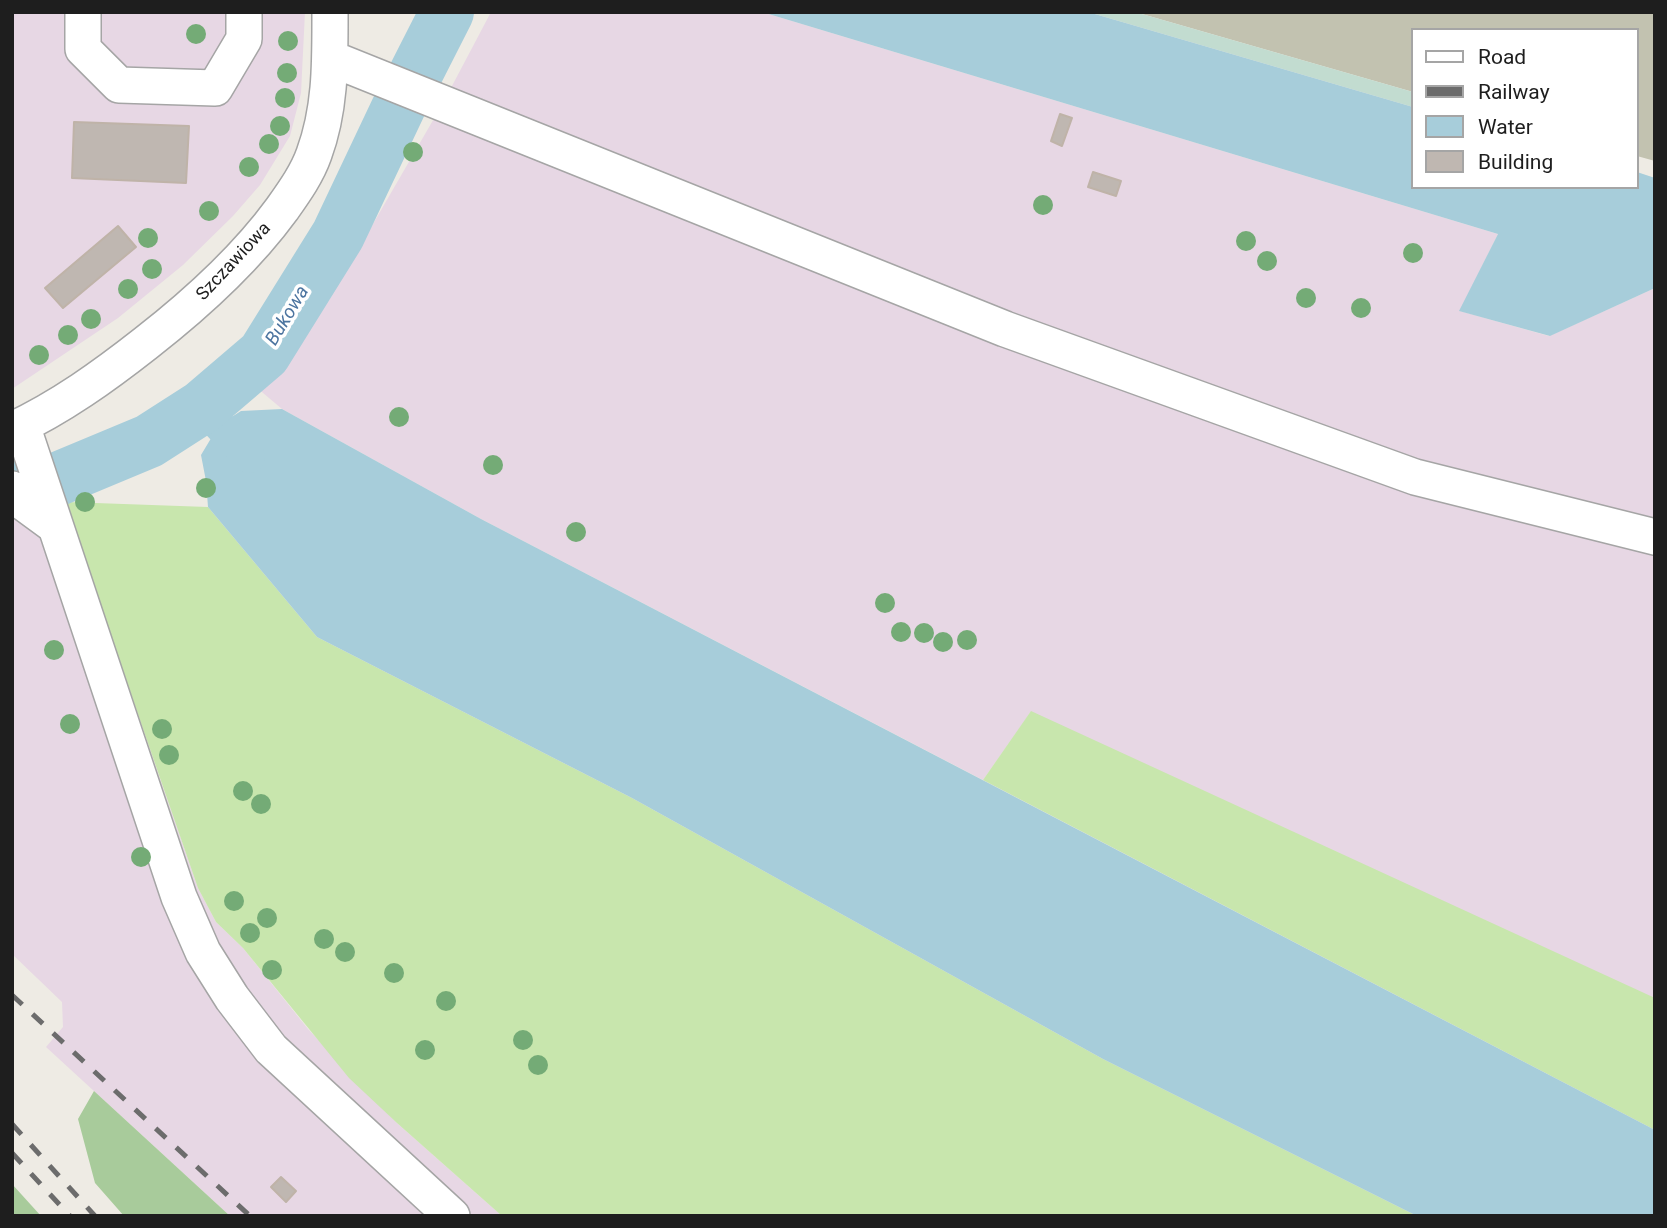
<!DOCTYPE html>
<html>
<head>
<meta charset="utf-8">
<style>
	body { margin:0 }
	#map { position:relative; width:1667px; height:1228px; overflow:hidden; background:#eeebe4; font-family:Roboto,sans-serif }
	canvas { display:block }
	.frame { position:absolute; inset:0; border:14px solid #1e1e1e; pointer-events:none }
	.legend { position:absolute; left:1411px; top:28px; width:228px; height:161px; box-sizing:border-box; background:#fff; border:2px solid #a5a5a5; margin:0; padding:9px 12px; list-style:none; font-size:21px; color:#1e1e1e }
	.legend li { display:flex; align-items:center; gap:14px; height:35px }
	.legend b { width:35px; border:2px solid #a5a5a5 }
</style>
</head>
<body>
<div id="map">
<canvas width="1667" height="1228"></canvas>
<div class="frame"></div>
<ul class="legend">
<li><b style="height:9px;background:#fff"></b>Road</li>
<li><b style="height:9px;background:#6c6c6c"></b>Railway</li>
<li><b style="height:19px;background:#a7cdda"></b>Water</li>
<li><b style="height:19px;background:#bfb7b1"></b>Building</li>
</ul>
</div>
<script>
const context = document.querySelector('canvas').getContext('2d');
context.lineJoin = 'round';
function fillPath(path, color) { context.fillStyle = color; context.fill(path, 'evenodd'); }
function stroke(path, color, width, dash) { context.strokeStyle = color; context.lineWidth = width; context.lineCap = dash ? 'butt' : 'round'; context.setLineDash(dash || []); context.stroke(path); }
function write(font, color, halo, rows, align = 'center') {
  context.font = font + ' Roboto,sans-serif'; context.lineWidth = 7; context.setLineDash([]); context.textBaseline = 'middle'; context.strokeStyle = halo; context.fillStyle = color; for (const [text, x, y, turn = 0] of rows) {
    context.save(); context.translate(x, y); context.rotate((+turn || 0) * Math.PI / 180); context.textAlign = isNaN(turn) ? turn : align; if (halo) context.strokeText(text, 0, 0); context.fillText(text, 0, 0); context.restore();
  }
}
fillPath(new Path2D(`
	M 12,12 L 305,12 L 301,93 L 290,136 L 260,185 L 233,216 L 183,265 L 118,318 L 12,389 Z
	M 491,12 L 762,12 L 1498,234 L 1460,311 L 1549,336 L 1655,288 L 1655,1001 L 1031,712 L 983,780 L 481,519 L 282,409 L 256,387 L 329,300 L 443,103 Z
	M 12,505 L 75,532 L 198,888 L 216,922 L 243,948 L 308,1029 L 397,1123 L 502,1216 L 230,1216 L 46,1047 L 63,1027 L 62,1002 L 12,954 Z`), '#e7d7e4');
fillPath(new Path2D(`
	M 1135,12 L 1655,12 L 1655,161 L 1637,156 L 1637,30 L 1413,30 L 1413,92 Z`), '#c2c2b0');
fillPath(new Path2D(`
	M 67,502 L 208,507 L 317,637 L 632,798 L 1103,1059 L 1417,1216 L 502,1216 L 397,1123 L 349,1078 L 243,948 L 216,922 L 198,888 L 75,532 Z
	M 1031,711 L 1655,998 L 1655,1130 L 983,780 Z`), '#c8e6ad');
fillPath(new Path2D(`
	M 94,1091 L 230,1216 L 124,1216 L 95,1183 L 78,1119 Z
	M 12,1184 L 41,1216 L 12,1216 Z`), '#a8cb9b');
fillPath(new Path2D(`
	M 1088,12 L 1135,12 L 1413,92 L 1413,107 Z`), '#c2dcd0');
fillPath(new Path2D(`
	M 762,12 L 1088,12 L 1413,107 L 1413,187 L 1637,187 L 1637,172 L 1655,178 L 1655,288 L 1550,336 L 1459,311 L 1498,234 Z
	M 282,409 L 481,519 L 1655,1130 L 1655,1216 L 1417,1216 L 1103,1059 L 632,798 L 317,637 L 208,507 L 206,481 L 201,455 L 219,425 L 241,411 Z`), '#a7cdda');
stroke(new Path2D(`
	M 202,407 L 249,457`), '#a7cdda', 32);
stroke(new Path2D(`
	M 415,75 L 447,12
	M 21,486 L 53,481 L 149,441 L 202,407 L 264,354 L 338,235 L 401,102`), '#a7cdda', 54);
const building = new Path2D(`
	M 1060,114 L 1072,118 L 1062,146 L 1051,141 Z
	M 74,122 L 189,126 L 186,183 L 72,178 Z
	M 1093,172 L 1121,181 L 1116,196 L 1088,187 Z
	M 118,226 L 136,247 L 63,308 L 45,288 Z
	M 281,1177 L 296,1191 L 286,1202 L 271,1187 Z`);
fillPath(building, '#bfb7b1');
stroke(building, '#bfb3a8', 2);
const minor = new Path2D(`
	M 83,12 L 83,49 L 119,85 L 215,88 L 244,39 L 244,12
	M 330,58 L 1005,329 L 1415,477 L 1655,537
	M 22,425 L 179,897 L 203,952 L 232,998 L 271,1049 L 452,1216
	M 12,430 C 61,407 104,376 146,343 C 196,304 244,261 282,209 C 294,192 307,174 314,154 C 331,108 330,61 330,12
	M 12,489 L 25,504 L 55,526`);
stroke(minor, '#a5a5a5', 38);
stroke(minor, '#fff', 35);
stroke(new Path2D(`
	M 12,995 L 250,1216
	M 12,1124 L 95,1216
	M 12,1153 L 70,1216`), '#6c6c6c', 5, [14, 14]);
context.fillStyle = '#74ab76';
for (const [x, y] of [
	[196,34],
	[288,41],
	[287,73],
	[285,98],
	[280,126],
	[269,144],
	[413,152],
	[249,167],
	[1043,205],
	[209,211],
	[148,238],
	[1246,241],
	[1413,253],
	[1267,261],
	[152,269],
	[128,289],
	[1306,298],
	[1361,308],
	[91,319],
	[68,335],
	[39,355],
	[399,417],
	[493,465],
	[206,488],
	[85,502],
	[576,532],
	[885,603],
	[901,632],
	[924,633],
	[967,640],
	[943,642],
	[54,650],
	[70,724],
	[162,729],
	[169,755],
	[243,791],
	[261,804],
	[141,857],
	[234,901],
	[267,918],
	[250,933],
	[324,939],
	[345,952],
	[272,970],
	[394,973],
	[446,1001],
	[523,1040],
	[425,1050],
	[538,1065]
]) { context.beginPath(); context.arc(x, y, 10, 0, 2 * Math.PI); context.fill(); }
write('18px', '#1e1e1e', '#fff', [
	["Szczawiowa",234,262,-47]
]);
write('italic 19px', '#4d75a0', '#fff', [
	["Bukowa",288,316,-59]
]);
</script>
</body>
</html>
